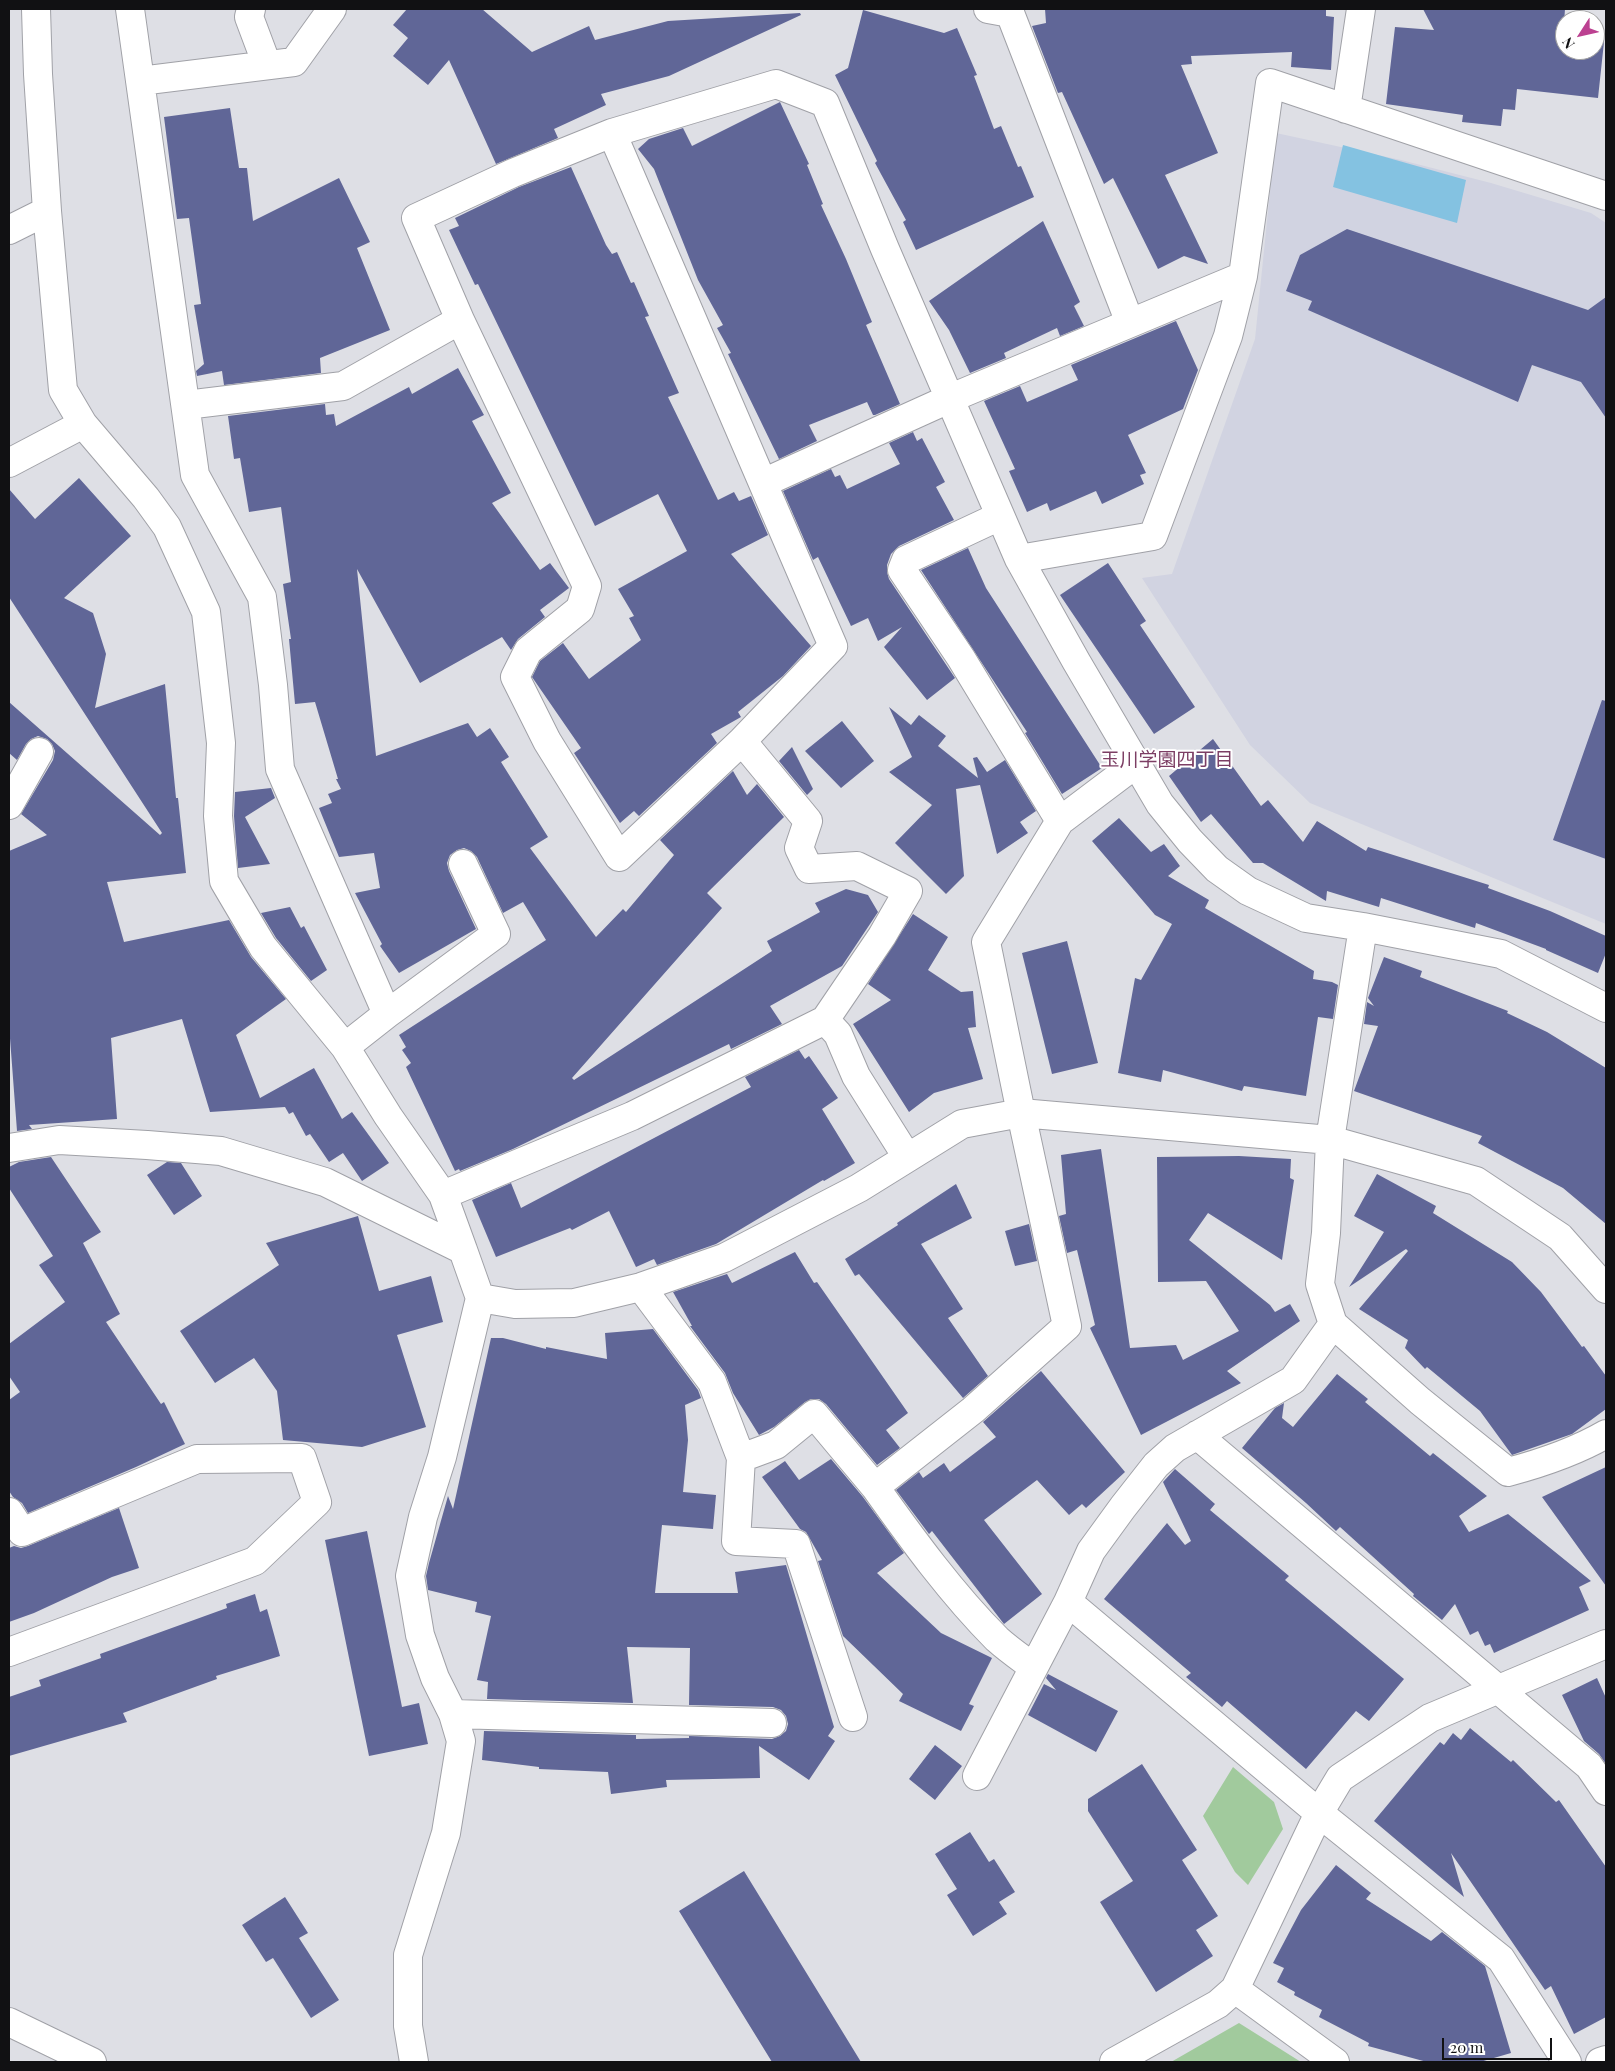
<!DOCTYPE html>
<html>
<head>
<meta charset="utf-8">
<style>
	body { margin:0 }
	#map { position:relative; width:1615px; height:2071px; overflow:hidden; background:#dedfe5; font-family:"Playfair Display",serif }
	canvas { display:block }
	.frame { position:absolute; inset:0; border:10px solid #111113; pointer-events:none }
	.north { position:absolute; left:1555px; top:10px; width:50px; height:50px; box-sizing:border-box; background:#fff; border:1px solid #a0a0a1; border-radius:50%; rotate:235deg; font-size:14px; font-weight:700; line-height:20px; text-align:center; color:#111113 }
	.north::after { content:''; display:block; margin:auto; width:18px; height:22px; background:#bc4191; clip-path:polygon(50% 0,100% 100%,50% 72%,0 100%) }
	.scale { position:absolute; left:1442px; top:2038px; width:110px; height:22px; box-sizing:border-box; border:2px solid #111113; border-top:0; padding-left:6px; font-size:15px; line-height:18px; white-space:nowrap; color:#111113; -webkit-text-stroke:4px #fff; paint-order:stroke }
</style>
</head>
<body>
<div id="map">
<canvas width="1615" height="2071"></canvas>
<div class="frame"></div>
<div class="north">N</div>
<div class="scale">20 m</div>
</div>
<script>
const context = document.querySelector('canvas').getContext('2d');
context.lineJoin = 'round';
function fillPath(path, color) { context.fillStyle = color; context.fill(path, 'evenodd'); }
function stroke(path, color, width, dash) { context.strokeStyle = color; context.lineWidth = width; context.lineCap = dash ? 'butt' : 'round'; context.setLineDash(dash || []); context.stroke(path); }
function write(font, color, halo, rows, align = 'center') {
  context.font = font + ' "Playfair Display","Noto Sans JP",serif'; context.lineWidth = 4; context.setLineDash([]); context.textBaseline = 'middle'; context.strokeStyle = halo; context.fillStyle = color; for (const [text, x, y, turn = 0] of rows) {
    context.save(); context.translate(x, y); context.rotate((+turn || 0) * Math.PI / 180); context.textAlign = isNaN(turn) ? turn : align; if (halo) context.strokeText(text, 0, 0); context.fillText(text, 0, 0); context.restore();
  }
}
fillPath(new Path2D(`
	M 1276,133 L 1401,160 L 1491,183 L 1591,213 L 1606,223 L 1606,924 L 1310,803 L 1250,745 L 1142,578 L 1172,574 L 1255,339 Z`), '#d1d3e1');
fillPath(new Path2D(`
	M 1233,1767 L 1274,1802 L 1283,1829 L 1248,1885 L 1235,1872 L 1203,1816 Z
	M 1239,2023 L 1301,2062 L 1171,2062 Z`), '#a1ca9d');
fillPath(new Path2D(`
	M 1343,145 L 1466,180 L 1457,223 L 1333,187 Z`), '#84c2e1');
fillPath(new Path2D(`
	M 407,9 L 482,9 L 532,52 L 589,26 L 595,40 L 668,21 L 800,13 L 801,15 L 669,76 L 601,94 L 606,105 L 554,129 L 558,138 L 496,164 L 449,60 L 428,85 L 393,56 L 408,38 L 393,25 Z
	M 1045,9 L 1326,9 L 1326,16 L 1334,17 L 1331,70 L 1291,67 L 1292,52 L 1191,56 L 1192,64 L 1181,65 L 1218,153 L 1165,175 L 1208,264 L 1184,256 L 1158,269 L 1113,178 L 1104,184 L 1062,92 L 1058,93 L 1032,26 L 1046,23 Z
	M 1423,9 L 1565,9 L 1563,38 L 1565,38 L 1565,50 L 1595,50 L 1595,41 L 1604,42 L 1598,98 L 1517,89 L 1515,110 L 1503,109 L 1501,126 L 1462,122 L 1463,115 L 1386,104 L 1395,27 L 1434,30 Z
	M 863,10 L 944,33 L 957,28 L 977,75 L 974,76 L 994,129 L 1001,126 L 1018,167 L 1021,166 L 1034,197 L 916,250 L 903,222 L 906,220 L 875,163 L 877,161 L 835,75 L 848,68 Z
	M 780,102 L 809,164 L 807,165 L 823,204 L 821,205 L 846,259 L 872,322 L 866,325 L 900,404 L 875,415 L 873,415 L 867,402 L 809,425 L 817,441 L 779,459 L 728,354 L 731,353 L 717,328 L 723,325 L 698,280 L 654,169 L 638,149 L 649,139 L 683,128 L 692,146 Z
	M 230,108 L 239,168 L 247,168 L 253,221 L 339,178 L 370,242 L 357,248 L 390,330 L 320,358 L 321,373 L 224,385 L 222,371 L 197,376 L 196,371 L 204,364 L 194,305 L 201,304 L 189,218 L 177,219 L 164,117 Z
	M 571,167 L 606,245 L 612,254 L 617,252 L 631,283 L 634,282 L 649,316 L 645,317 L 679,393 L 668,397 L 718,500 L 734,492 L 739,501 L 751,496 L 768,535 L 731,554 L 811,646 L 783,676 L 738,712 L 741,717 L 711,734 L 717,743 L 639,816 L 634,811 L 620,823 L 574,753 L 581,748 L 532,677 L 540,661 L 563,643 L 589,679 L 641,640 L 629,618 L 634,616 L 618,589 L 687,551 L 658,494 L 595,526 L 478,284 L 475,285 L 449,230 L 459,226 L 455,218 L 519,187 Z
	M 1043,221 L 1080,302 L 1074,306 L 1084,326 L 1060,336 L 1057,328 L 1004,353 L 1006,358 L 970,373 L 949,330 L 929,301 Z
	M 1347,229 L 1588,310 L 1606,297 L 1606,418 L 1581,382 L 1532,365 L 1518,402 L 1308,310 L 1312,301 L 1286,291 L 1300,255 Z
	M 1176,321 L 1198,370 L 1183,409 L 1128,435 L 1146,473 L 1140,475 L 1144,484 L 1102,504 L 1096,491 L 1050,511 L 1047,503 L 1027,512 L 1009,471 L 1015,469 L 984,401 L 1020,386 L 1027,402 L 1078,380 L 1071,365 Z
	M 458,368 L 484,415 L 472,421 L 511,493 L 492,503 L 540,570 L 550,563 L 569,588 L 540,610 L 545,617 L 518,639 L 511,650 L 502,637 L 420,683 L 357,569 L 376,756 L 468,723 L 477,737 L 490,728 L 509,757 L 501,762 L 548,837 L 530,848 L 596,937 L 623,909 L 626,912 L 674,855 L 660,840 L 733,771 L 747,795 L 757,784 L 784,817 L 707,893 L 722,908 L 572,1078 L 574,1080 L 772,951 L 767,941 L 820,912 L 815,903 L 846,889 L 868,895 L 878,912 L 842,966 L 770,1006 L 782,1024 L 731,1049 L 729,1044 L 513,1149 L 460,1171 L 459,1169 L 455,1171 L 406,1067 L 411,1063 L 402,1050 L 406,1047 L 399,1035 L 546,940 L 523,902 L 503,913 L 477,857 L 471,851 L 464,848 L 457,850 L 450,855 L 447,863 L 449,871 L 476,929 L 399,973 L 380,946 L 382,944 L 355,893 L 380,888 L 374,853 L 339,857 L 319,808 L 332,803 L 328,794 L 341,789 L 336,779 L 338,779 L 315,702 L 295,704 L 289,639 L 291,639 L 283,584 L 291,582 L 281,507 L 249,512 L 240,458 L 234,459 L 228,416 L 325,404 L 326,415 L 334,414 L 336,426 L 409,387 L 412,394 Z
	M 913,432 L 917,441 L 922,438 L 945,482 L 936,487 L 954,520 L 899,546 L 891,554 L 887,565 L 887,572 L 889,579 L 955,678 L 927,700 L 884,647 L 902,627 L 878,641 L 868,618 L 851,626 L 818,557 L 813,560 L 783,491 L 831,469 L 835,477 L 840,475 L 847,489 L 900,464 L 889,443 Z
	M 79,478 L 131,536 L 64,598 L 93,613 L 106,654 L 95,708 L 165,684 L 176,798 L 178,798 L 186,873 L 107,882 L 124,942 L 229,920 L 251,957 L 286,999 L 236,1035 L 260,1098 L 314,1068 L 342,1119 L 352,1112 L 389,1163 L 362,1181 L 343,1153 L 329,1162 L 310,1134 L 306,1136 L 293,1112 L 289,1114 L 285,1107 L 210,1112 L 182,1019 L 111,1038 L 117,1119 L 29,1125 L 32,1129 L 17,1131 L 9,1025 L 9,851 L 47,835 L 21,814 L 53,760 L 55,751 L 52,744 L 47,739 L 38,736 L 31,739 L 26,744 L 17,760 L 9,753 L 9,702 L 160,835 L 162,833 L 9,597 L 9,489 L 35,519 Z
	M 968,548 L 986,588 L 1102,768 L 1062,794 L 1025,733 L 1027,732 L 921,570 Z
	M 1108,563 L 1146,621 L 1140,625 L 1195,707 L 1154,734 L 1060,595 Z
	M 1602,700 L 1606,701 L 1606,859 L 1553,840 Z
	M 889,707 L 911,725 L 919,715 L 946,736 L 938,746 L 978,778 L 973,758 L 977,757 L 987,772 L 1005,760 L 1036,811 L 1020,822 L 1028,833 L 997,854 L 980,785 L 956,789 L 964,876 L 946,894 L 895,843 L 932,805 L 889,772 L 912,757 Z
	M 842,721 L 874,761 L 841,788 L 805,751 Z
	M 1213,739 L 1261,806 L 1268,800 L 1303,842 L 1317,821 L 1366,851 L 1368,847 L 1489,885 L 1488,888 L 1550,911 L 1606,936 L 1606,953 L 1598,973 L 1546,950 L 1546,949 L 1476,923 L 1475,928 L 1381,898 L 1379,907 L 1327,891 L 1326,901 L 1263,863 L 1253,863 L 1211,814 L 1201,822 L 1169,776 Z
	M 792,747 L 813,789 L 807,795 L 779,761 Z
	M 271,788 L 275,798 L 245,817 L 270,864 L 238,868 L 234,816 L 235,792 Z
	M 1119,818 L 1151,852 L 1164,844 L 1180,866 L 1168,876 L 1209,900 L 1205,908 L 1314,971 L 1313,979 L 1332,982 L 1338,985 L 1333,1019 L 1318,1017 L 1306,1096 L 1244,1086 L 1242,1091 L 1163,1070 L 1161,1082 L 1118,1073 L 1135,978 L 1141,980 L 1172,924 L 1155,915 L 1092,841 Z
	M 290,907 L 301,928 L 304,926 L 327,970 L 311,981 L 276,938 L 261,913 Z
	M 913,914 L 948,937 L 928,970 L 961,992 L 973,991 L 976,1027 L 968,1028 L 983,1079 L 934,1093 L 909,1112 L 853,1024 L 891,1000 L 868,984 Z
	M 1067,941 L 1098,1063 L 1052,1074 L 1022,953 Z
	M 1384,957 L 1422,971 L 1420,977 L 1508,1011 L 1507,1013 L 1547,1032 L 1606,1068 L 1606,1224 L 1563,1188 L 1478,1143 L 1482,1136 L 1354,1091 L 1378,1026 L 1364,1024 L 1367,1002 L 1374,1006 L 1368,998 Z
	M 799,1050 L 805,1059 L 809,1056 L 838,1098 L 822,1109 L 855,1163 L 824,1181 L 823,1180 L 716,1244 L 657,1265 L 654,1259 L 636,1267 L 609,1211 L 572,1230 L 570,1228 L 496,1257 L 472,1200 L 511,1183 L 521,1208 L 751,1087 L 745,1077 Z
	M 1101,1149 L 1130,1348 L 1176,1345 L 1183,1360 L 1239,1331 L 1206,1281 L 1158,1282 L 1157,1157 L 1239,1156 L 1291,1159 L 1290,1178 L 1294,1180 L 1282,1260 L 1208,1213 L 1189,1240 L 1270,1305 L 1275,1312 L 1290,1304 L 1300,1321 L 1227,1371 L 1241,1383 L 1141,1435 L 1090,1328 L 1095,1325 L 1077,1250 L 1067,1253 L 1059,1216 L 1066,1214 L 1061,1155 Z
	M 51,1157 L 101,1232 L 83,1243 L 120,1314 L 106,1322 L 161,1404 L 164,1402 L 185,1444 L 136,1467 L 28,1513 L 22,1503 L 13,1497 L 9,1491 L 9,1400 L 20,1392 L 9,1376 L 9,1344 L 65,1302 L 39,1265 L 53,1256 L 9,1188 L 9,1167 L 19,1162 Z
	M 167,1162 L 181,1163 L 202,1196 L 174,1215 L 147,1175 Z
	M 1377,1174 L 1436,1206 L 1433,1213 L 1512,1262 L 1541,1292 L 1582,1347 L 1584,1346 L 1606,1376 L 1606,1409 L 1572,1434 L 1512,1455 L 1480,1411 L 1427,1367 L 1425,1369 L 1405,1348 L 1408,1340 L 1359,1309 L 1408,1251 L 1406,1249 L 1349,1287 L 1384,1232 L 1354,1216 Z
	M 956,1184 L 972,1218 L 921,1244 L 963,1309 L 948,1318 L 988,1376 L 963,1398 L 859,1274 L 855,1276 L 845,1259 L 898,1225 L 897,1223 Z
	M 358,1216 L 379,1291 L 431,1276 L 443,1322 L 397,1335 L 426,1427 L 362,1447 L 283,1440 L 277,1391 L 254,1358 L 215,1383 L 180,1331 L 279,1265 L 266,1243 Z
	M 1029,1224 L 1037,1261 L 1015,1266 L 1005,1231 Z
	M 795,1252 L 814,1283 L 817,1282 L 908,1413 L 886,1430 L 900,1448 L 877,1465 L 826,1404 L 819,1399 L 811,1399 L 805,1402 L 774,1427 L 759,1435 L 733,1393 L 725,1373 L 690,1326 L 692,1326 L 673,1292 L 727,1274 L 732,1283 Z
	M 653,1329 L 698,1390 L 701,1398 L 685,1405 L 688,1440 L 683,1492 L 716,1495 L 713,1529 L 662,1525 L 655,1593 L 738,1593 L 735,1572 L 786,1565 L 834,1727 L 828,1736 L 835,1741 L 809,1780 L 759,1746 L 760,1778 L 666,1780 L 667,1787 L 611,1794 L 608,1772 L 539,1769 L 539,1767 L 482,1760 L 484,1731 L 636,1735 L 636,1739 L 689,1738 L 689,1736 L 772,1739 L 780,1736 L 786,1731 L 788,1724 L 786,1716 L 781,1710 L 773,1707 L 689,1705 L 690,1648 L 627,1647 L 633,1703 L 487,1699 L 488,1682 L 477,1680 L 491,1616 L 475,1612 L 477,1602 L 428,1590 L 426,1576 L 429,1563 L 448,1496 L 453,1509 L 491,1338 L 503,1338 L 546,1349 L 546,1347 L 607,1359 L 605,1333 Z
	M 1041,1371 L 1125,1472 L 1086,1508 L 1082,1504 L 1069,1515 L 1037,1480 L 984,1520 L 1042,1594 L 1004,1624 L 932,1531 L 929,1534 L 896,1490 L 919,1472 L 923,1478 L 944,1463 L 950,1472 L 996,1437 L 983,1422 Z
	M 1337,1374 L 1368,1399 L 1365,1402 L 1430,1456 L 1433,1453 L 1487,1496 L 1459,1516 L 1469,1532 L 1508,1514 L 1591,1581 L 1579,1587 L 1589,1610 L 1494,1653 L 1490,1644 L 1485,1646 L 1478,1631 L 1470,1635 L 1455,1604 L 1442,1620 L 1413,1596 L 1414,1594 L 1340,1527 L 1336,1531 L 1306,1503 L 1242,1448 L 1275,1408 L 1284,1403 L 1282,1418 L 1293,1427 Z
	M 831,1459 L 863,1497 L 904,1553 L 877,1573 L 941,1633 L 992,1658 L 969,1704 L 974,1706 L 961,1731 L 899,1701 L 903,1694 L 843,1636 L 818,1561 L 822,1560 L 806,1532 L 800,1529 L 762,1477 L 785,1461 L 799,1480 Z
	M 1606,1467 L 1606,1586 L 1542,1497 Z
	M 1175,1469 L 1215,1504 L 1210,1510 L 1289,1576 L 1285,1580 L 1404,1679 L 1369,1721 L 1356,1711 L 1306,1769 L 1227,1701 L 1222,1707 L 1186,1677 L 1191,1673 L 1104,1599 L 1167,1523 L 1185,1545 L 1191,1541 L 1163,1482 Z
	M 119,1508 L 139,1568 L 112,1577 L 34,1613 L 9,1622 L 9,1548 L 14,1546 L 21,1548 L 28,1546 Z
	M 367,1531 L 402,1707 L 419,1703 L 428,1744 L 369,1756 L 325,1540 Z
	M 255,1594 L 260,1612 L 267,1609 L 280,1656 L 216,1676 L 217,1679 L 123,1713 L 127,1722 L 9,1756 L 9,1697 L 41,1686 L 39,1680 L 101,1658 L 100,1654 L 227,1608 L 226,1604 Z
	M 1048,1674 L 1118,1711 L 1096,1752 L 1028,1715 L 1044,1684 L 1056,1690 L 1046,1678 Z
	M 1597,1678 L 1606,1698 L 1606,1764 L 1599,1754 L 1584,1741 L 1562,1695 Z
	M 1470,1728 L 1511,1762 L 1513,1760 L 1556,1802 L 1559,1800 L 1606,1867 L 1606,2017 L 1574,2034 L 1551,1986 L 1545,1990 L 1451,1853 L 1464,1897 L 1374,1821 L 1440,1742 L 1444,1745 L 1453,1733 L 1461,1740 Z
	M 935,1745 L 962,1766 L 935,1800 L 909,1779 Z
	M 1142,1764 L 1197,1850 L 1182,1860 L 1218,1916 L 1196,1930 L 1213,1956 L 1156,1992 L 1100,1902 L 1133,1881 L 1088,1811 L 1088,1799 Z
	M 970,1832 L 989,1862 L 994,1859 L 1015,1892 L 999,1902 L 1007,1914 L 973,1936 L 947,1895 L 957,1889 L 935,1854 Z
	M 1336,1865 L 1371,1893 L 1366,1899 L 1431,1941 L 1442,1932 L 1485,1966 L 1511,2053 L 1480,2062 L 1427,2062 L 1368,2046 L 1369,2043 L 1319,2017 L 1322,2010 L 1294,1995 L 1295,1992 L 1277,1982 L 1284,1968 L 1273,1963 L 1301,1910 Z
	M 744,1871 L 861,2062 L 772,2062 L 679,1911 Z
	M 285,1897 L 308,1933 L 299,1938 L 339,2000 L 311,2018 L 273,1958 L 266,1962 L 242,1925 Z`), '#606697');
const minor = new Path2D(`
	M 130,9 L 195,475 L 262,597 L 273,685 L 280,769 L 387,1014 L 345,1047
	M 251,9 L 249,17 L 267,65
	M 988,9 L 1010,13 L 1130,323
	M 140,81 L 294,62 L 332,9
	M 1346,109 L 1361,9
	M 612,133 L 833,646 L 742,741 L 619,857 L 547,741 L 515,677 L 528,651 L 580,609 L 587,586 L 460,320 L 416,218 L 513,173 L 612,133 L 776,84 L 825,103 L 885,249 L 1019,559 L 1076,661 L 1160,804 L 1190,841 L 1217,869 L 1248,891 L 1306,918 L 1363,927 L 1501,954 L 1606,1008
	M 47,211 L 63,390 L 83,424
	M 9,230 L 47,211 L 38,74 L 36,9
	M 186,405 L 343,386 L 460,320
	M 9,463 L 83,424 L 146,498 L 167,527 L 206,612 L 221,743 L 218,816 L 224,881 L 263,947 L 345,1047 L 388,1116 L 443,1195 L 463,1250
	M 763,483 L 951,398 L 1243,276 L 1270,83 L 1606,196
	M 1000,516 L 906,560 L 902,570 L 961,658 L 1060,821
	M 1019,559 L 1153,536 L 1228,336 L 1243,276
	M 742,741 L 808,821 L 799,848 L 809,869 L 857,866 L 908,891 L 882,936 L 825,1020
	M 9,805 L 39,752
	M 387,1014 L 496,934 L 463,864
	M 9,1148 L 59,1140 L 147,1145 L 221,1151 L 325,1182 L 463,1250 L 480,1298 L 515,1304 L 574,1303 L 641,1287 L 724,1258 L 859,1188 L 962,1124 L 1021,1113 L 1330,1140 L 1476,1181 L 1560,1237 L 1606,1289
	M 443,1195 L 632,1116 L 825,1020 L 838,1034 L 856,1076 L 907,1157
	M 641,1287 L 712,1382 L 741,1458 L 736,1541 L 796,1544 L 853,1717
	M 1333,1324 L 1420,1401 L 1508,1472 C 1542,1463 1575,1452 1606,1434
	M 1197,1435 L 1589,1766 L 1606,1791
	M 741,1458 L 776,1445 L 814,1414 L 875,1487
	M 9,1512 L 22,1532 L 197,1459 L 302,1458 L 317,1502 L 255,1561 L 9,1652
	M 1068,1602 L 1319,1813 L 1501,1959 L 1567,2062
	M 1033,1667 C 1021,1658 1008,1649 997,1639 C 952,1594 912,1539 875,1487 L 973,1410 L 1067,1326 L 1021,1113 L 986,942 L 1060,821 L 1137,763
	M 453,1714 L 772,1723
	M 977,1776 L 1068,1602 L 1091,1551 L 1123,1507 L 1156,1465 L 1175,1448 L 1293,1380 L 1333,1324 L 1320,1284 L 1326,1233 L 1330,1140 L 1363,927
	M 1235,1989 L 1335,2062
	M 9,2022 L 92,2062
	M 414,2062 L 408,2026 L 408,1955 L 446,1833 L 461,1741 L 453,1714 L 435,1678 L 420,1635 L 410,1576 L 423,1517 L 442,1457 L 480,1298
	M 1114,2062 L 1218,2004 L 1235,1989 L 1319,1813 L 1340,1778 L 1430,1718 L 1606,1644
	M 1600,2062 L 1606,2060`);
stroke(minor, '#a0a1a7', 30);
stroke(minor, '#fff', 28);
write('19px', '#7c3e64', '#fff', [
	["玉川学園四丁目",1167,760]
]);
</script>
</body>
</html>
